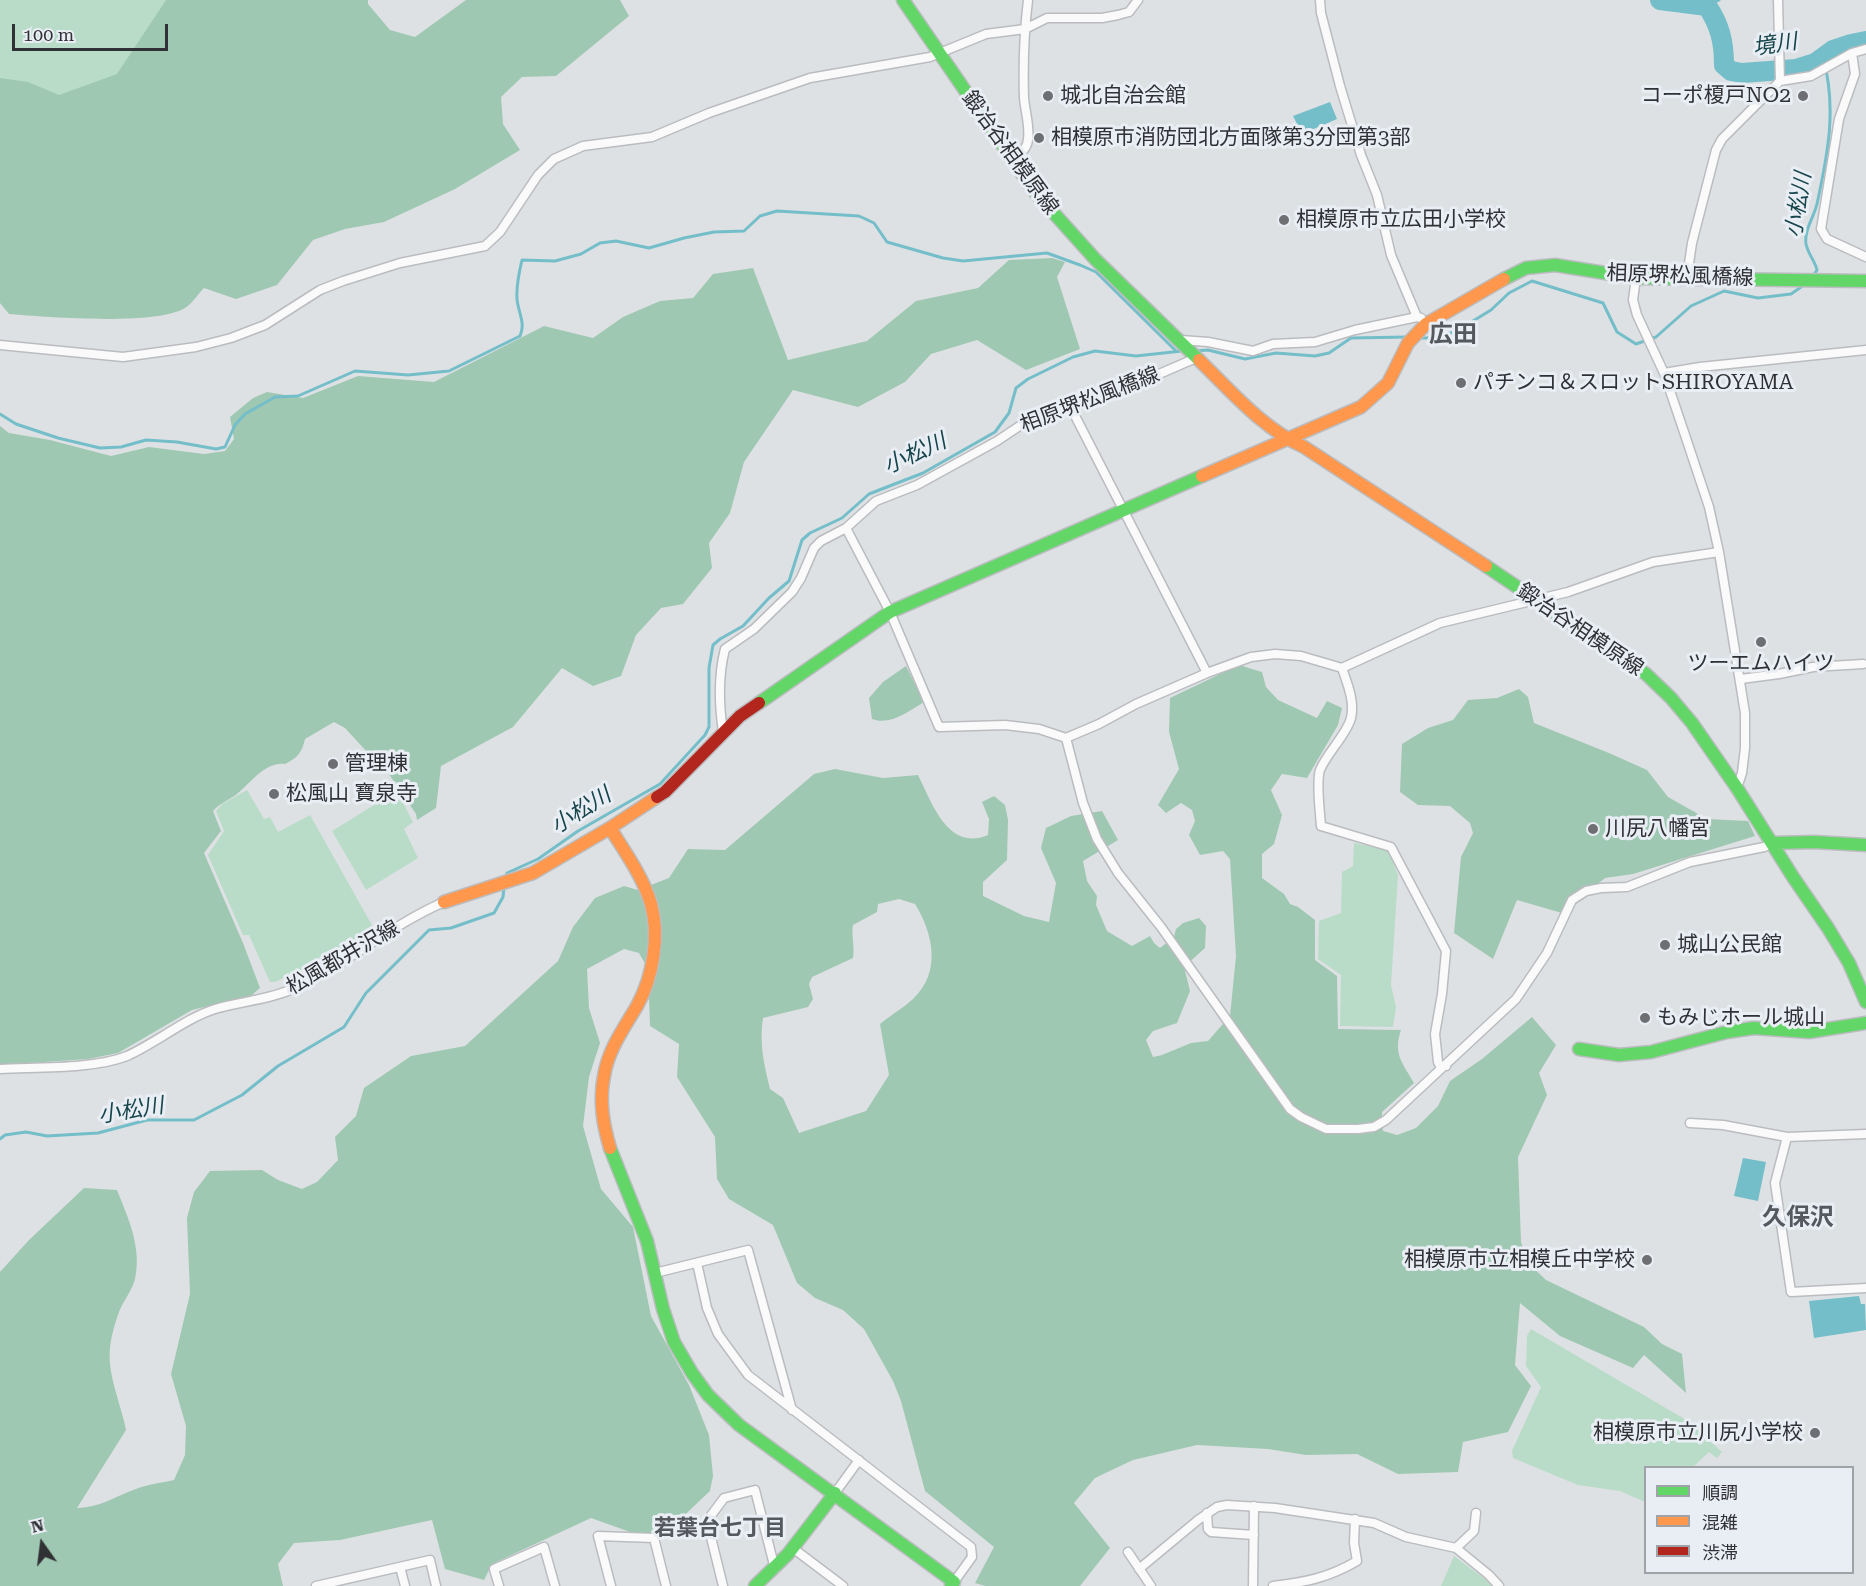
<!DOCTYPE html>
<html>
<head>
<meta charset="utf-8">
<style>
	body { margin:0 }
	#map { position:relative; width:1866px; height:1586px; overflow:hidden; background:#dee1e4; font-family:"Roboto Serif","Noto Sans JP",serif }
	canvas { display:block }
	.legend { position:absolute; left:1644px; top:1466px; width:210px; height:108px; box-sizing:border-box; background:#e9edf4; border:2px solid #9fa2a7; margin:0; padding:8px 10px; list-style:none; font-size:18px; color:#303134 }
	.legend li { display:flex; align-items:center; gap:12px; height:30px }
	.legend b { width:30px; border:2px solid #9fa2a7 }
	.north { position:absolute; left:12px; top:1514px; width:60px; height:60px; -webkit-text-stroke:4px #e9edf4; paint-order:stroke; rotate:346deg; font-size:16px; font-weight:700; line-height:24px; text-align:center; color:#303134 }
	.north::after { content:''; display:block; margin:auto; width:21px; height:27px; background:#303134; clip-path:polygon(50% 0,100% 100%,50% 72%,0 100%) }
	.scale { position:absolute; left:12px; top:24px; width:156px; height:27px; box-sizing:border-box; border:3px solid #303134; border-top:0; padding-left:8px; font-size:18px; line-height:21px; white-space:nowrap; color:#303134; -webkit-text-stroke:4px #e9edf4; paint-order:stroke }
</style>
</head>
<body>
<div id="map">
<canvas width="1866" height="1586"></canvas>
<ul class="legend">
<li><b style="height:8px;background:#63d668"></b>順調</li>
<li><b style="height:8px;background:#ff974d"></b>混雑</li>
<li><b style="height:8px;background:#b3261e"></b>渋滞</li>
</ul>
<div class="north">N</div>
<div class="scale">100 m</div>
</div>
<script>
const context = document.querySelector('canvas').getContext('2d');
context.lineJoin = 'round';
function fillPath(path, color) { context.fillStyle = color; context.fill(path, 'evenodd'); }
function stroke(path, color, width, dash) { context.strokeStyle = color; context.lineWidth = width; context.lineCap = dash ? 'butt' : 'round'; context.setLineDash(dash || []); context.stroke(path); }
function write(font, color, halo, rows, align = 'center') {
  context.font = font + ' "Roboto Serif","Noto Sans JP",serif'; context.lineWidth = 6; context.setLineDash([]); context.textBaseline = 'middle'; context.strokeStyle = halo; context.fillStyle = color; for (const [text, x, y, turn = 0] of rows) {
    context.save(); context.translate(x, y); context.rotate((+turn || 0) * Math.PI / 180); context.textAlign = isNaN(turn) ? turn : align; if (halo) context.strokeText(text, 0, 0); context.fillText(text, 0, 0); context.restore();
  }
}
fillPath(new Path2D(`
	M 0,0 L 181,0 L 127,84 L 0,113 Z
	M 247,790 L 264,819 L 270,817 L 278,832 L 310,815 L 373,927 L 368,934 L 357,938 L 312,965 L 275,982 L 270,982 L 249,935 L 243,935 L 208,855 L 224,831 L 216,811 L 222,804 Z
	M 397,791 L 413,822 L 404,829 L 418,858 L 366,890 L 332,831 Z
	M 1354,843 L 1388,850 L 1398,875 L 1391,985 L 1396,1007 L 1393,1027 L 1340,1026 L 1341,975 L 1318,959 L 1319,921 L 1341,913 L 1342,872 L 1353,866 Z
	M 1531,1329 L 1688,1421 L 1722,1452 L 1717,1458 L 1709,1452 L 1693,1467 L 1646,1468 L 1645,1502 L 1620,1491 L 1578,1485 L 1513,1458 L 1512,1451 L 1541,1387 L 1526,1366 L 1527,1336 Z
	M 1454,1556 L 1486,1580 L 1491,1586 L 1441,1586 Z`), '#b8dcc7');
fillPath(new Path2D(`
	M 166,0 L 368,0 L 368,4 L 390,30 L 415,37 L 466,0 L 620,0 L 629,16 L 556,76 L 522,77 L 501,97 L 503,124 L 520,150 L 455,189 L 384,222 L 345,229 L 313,240 L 277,285 L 236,299 L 204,288 C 198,294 192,304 185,308 C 155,326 46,317 9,314 L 0,303 L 0,78 L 28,82 L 59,95 L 117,74 Z
	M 1052,258 L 1065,262 L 1057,277 L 1080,349 L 1026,370 L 977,340 L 931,354 L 905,382 L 858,407 L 793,390 L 744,462 L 730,513 L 709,543 L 712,568 L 683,604 L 661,608 L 636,635 L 621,676 L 593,686 L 562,668 L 513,727 L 441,766 L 436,808 L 417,820 L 416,814 L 382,764 L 368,753 L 345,728 L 334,722 L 305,739 C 302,753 297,758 285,764 C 266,761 250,783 237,794 C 229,800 220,803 213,811 L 221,831 L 204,853 L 243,943 L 260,988 L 252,995 L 192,1010 L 118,1053 L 88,1059 L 0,1065 L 0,426 L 9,433 L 50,440 L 111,456 L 149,447 L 204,454 L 225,451 L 234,439 L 230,417 L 253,398 L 267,392 L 303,398 L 358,376 L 434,382 L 544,326 L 593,338 L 623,317 L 660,301 L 693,298 L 713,274 L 753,268 L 788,360 L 867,341 L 916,301 L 978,288 L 1009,260 Z
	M 1239,665 L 1262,672 L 1266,687 L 1278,700 L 1317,718 L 1327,701 L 1342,708 L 1338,725 L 1307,778 L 1282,774 L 1271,790 L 1282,815 L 1274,844 L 1262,854 L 1262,878 L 1284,894 L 1290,904 L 1298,907 L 1315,920 L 1315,960 L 1337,976 L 1338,1029 L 1401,1030 C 1393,1054 1402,1062 1414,1083 L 1382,1112 L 1383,1131 L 1397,1135 L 1416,1128 L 1438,1106 L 1450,1081 L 1482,1059 L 1532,1017 L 1556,1045 L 1539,1073 L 1547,1095 L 1518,1157 L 1521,1242 L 1528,1263 L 1546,1280 L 1644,1327 L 1662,1344 L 1682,1354 L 1686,1393 L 1644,1355 L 1633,1368 L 1560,1336 L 1520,1303 L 1515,1365 L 1531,1386 L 1508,1432 L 1463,1442 L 1458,1472 L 1398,1474 L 1357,1454 L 1306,1455 L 1268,1449 L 1197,1445 L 1133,1460 L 1095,1478 L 1074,1503 L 1110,1548 L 1080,1586 L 985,1586 L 975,1583 L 994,1547 L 925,1491 L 901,1401 L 893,1381 L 864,1329 L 843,1310 L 815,1298 L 797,1283 L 773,1225 L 729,1199 L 717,1179 L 715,1137 L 677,1077 L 679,1044 L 650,1026 L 648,969 L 639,953 L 624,949 L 587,969 L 589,1008 L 600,1043 L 589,1077 L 583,1126 L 601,1189 L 633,1227 L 651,1316 L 689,1385 L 709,1435 L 713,1476 L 710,1491 L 673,1526 L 652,1533 L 633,1533 L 591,1518 L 492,1564 L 484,1580 L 445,1569 L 432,1520 L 340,1540 L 294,1543 L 278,1564 L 283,1586 L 0,1586 L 0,1272 L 29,1240 L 84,1188 L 117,1190 C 128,1218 142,1247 135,1279 C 132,1291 123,1301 119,1312 C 115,1323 111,1337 110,1348 C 107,1374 121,1404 126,1430 L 77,1508 C 102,1507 113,1497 136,1489 C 148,1484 162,1483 174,1480 L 185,1455 L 186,1426 L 171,1374 L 190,1294 L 187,1218 L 194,1192 L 210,1171 L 262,1170 L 278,1180 L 302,1189 L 317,1182 L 338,1160 L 335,1137 L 356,1116 L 364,1088 L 411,1056 L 465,1046 L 558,961 L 573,927 L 595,898 L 624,886 L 638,890 L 669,878 L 688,849 L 725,850 L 814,774 L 835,769 L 883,778 L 918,775 C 932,803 948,852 988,835 L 989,819 L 982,802 L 994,796 L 1005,805 L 1008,820 L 1007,860 L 983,882 L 983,896 L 1024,916 L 1049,922 L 1056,883 L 1041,848 L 1046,828 L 1071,816 L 1102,811 L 1118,840 L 1083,861 L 1087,881 L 1097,896 L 1096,905 L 1107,931 L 1132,946 L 1150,936 L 1154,943 L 1160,948 L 1174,937 L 1176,929 L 1183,923 L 1199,918 L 1206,926 L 1205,948 L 1184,967 L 1190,991 L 1177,1023 L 1153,1031 L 1146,1040 L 1153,1057 L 1162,1055 L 1191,1043 L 1208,1041 L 1230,1016 L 1236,956 L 1230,859 L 1223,851 L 1200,855 L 1189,835 L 1195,821 L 1192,810 L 1181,803 L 1166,813 L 1158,805 L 1179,769 L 1169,732 L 1170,698 ZM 899,899 L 915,904 C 933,933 942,972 913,999 C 903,1008 891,1015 880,1024 L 889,1075 L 866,1111 L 799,1133 L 783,1098 L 770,1089 C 764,1065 759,1043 763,1018 L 808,1007 L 813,999 L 809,984 L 812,977 L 853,958 C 855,946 851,936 853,925 L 877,912 L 878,904 Z
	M 906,666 L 924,702 C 909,711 890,726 872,719 L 869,698 L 883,682 Z
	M 1519,689 L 1528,697 L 1534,723 L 1609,753 L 1647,770 L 1668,797 L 1707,819 L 1748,821 L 1755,836 L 1633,874 L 1605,878 L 1562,913 L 1517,900 L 1493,959 L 1454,933 L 1461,857 L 1473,833 L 1470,823 L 1450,806 L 1418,805 L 1400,792 L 1402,744 L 1428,728 L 1453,720 L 1468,700 L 1497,698 Z`), '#9fc8b2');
fillPath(new Path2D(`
	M 1330,102 L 1337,119 L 1302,134 L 1293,116 Z
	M 1743,1158 L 1766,1162 L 1758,1201 L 1734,1196 Z
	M 1859,1296 L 1861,1304 L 1865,1304 L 1866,1330 L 1814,1338 L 1809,1301 Z`), '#74bec9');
stroke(new Path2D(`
	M 1707,6 L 1719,0
	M 1813,276 L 1817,270 C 1815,261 1808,254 1806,244 C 1804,230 1814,217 1817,204 C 1828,153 1837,108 1823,57
	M 1419,338 L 1427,338 L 1455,332 L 1491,310 L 1509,293 L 1532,281 L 1603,303 L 1617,332 L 1636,344 L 1656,337 L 1691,306 L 1724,291 L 1758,298 L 1791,294 L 1804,285
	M 1195,351 L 1208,350 L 1245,359 L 1276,353 L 1315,356 L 1329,353 L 1351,338 L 1407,337
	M 0,414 L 16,424 L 58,438 L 100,448 L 121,447 L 146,440 L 177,442 L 216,449 L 225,447 L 235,425 L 245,414 L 275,397 L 298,396 L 355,371 L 408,375 L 449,371 L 520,336 C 526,323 518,312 517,299 C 516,285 519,273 522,260 L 555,261 L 581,254 L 600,243 L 616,241 L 649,248 L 684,238 L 714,232 L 744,231 L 760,216 L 777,211 L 859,216 L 874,223 L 887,242 L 943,258 L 963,261 L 1047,253 L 1080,265 L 1096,272 L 1176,351
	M 506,877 L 507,873 L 538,859 L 578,831 L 660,784 L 705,735 L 709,727 L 709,668 L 713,645 L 720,639 L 743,626 L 769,598 L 789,581 L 802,540 L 810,533 L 842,518 L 869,494 L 923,473 L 995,432 L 1009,413 L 1016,388 L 1028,379 L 1073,357 L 1095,351 L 1136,356 L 1182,351
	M 0,1139 L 5,1135 L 26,1132 L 47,1136 L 98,1133 L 147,1120 L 194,1120 L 242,1095 L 278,1066 L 344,1027 L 366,993 L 429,930 L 451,928 L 494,913 L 503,897 L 504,887`), '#74bec9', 3);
stroke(new Path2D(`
	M 1660,0 L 1707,6 C 1720,25 1724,42 1724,65 L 1731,71 L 1742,73 L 1796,69 L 1815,63 L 1833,50 L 1851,44 L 1866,41`), '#74bec9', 20);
const street = new Path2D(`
	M 1320,0 L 1321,13 L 1340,86 L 1361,155 L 1377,195 L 1391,255 L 1417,317
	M 1852,53 L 1855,74 L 1839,119 L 1821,229 L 1827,239 L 1866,257
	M 1780,81 L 1811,76 L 1852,53 L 1866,49
	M 1012,161 C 1018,155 1028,149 1028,139 C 1030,126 1025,111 1024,98 C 1023,65 1024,33 1028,0
	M 1687,277 L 1692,243 L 1716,150 L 1722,139 L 1780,81 L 1778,0
	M 1636,278 L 1633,300 L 1637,315 L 1664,373 L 1686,438 L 1709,507 L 1719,552 L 1745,713 L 1745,748 L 1742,773 L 1737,788
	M 1181,340 L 1208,342 L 1253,351 L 1273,344 L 1315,342 L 1355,330 L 1417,317 L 1421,318
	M 0,345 L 123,357 L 196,347 L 231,338 L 265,325 L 320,290 L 343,281 L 400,263 L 485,246 L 500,232 L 538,175 L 554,159 L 583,146 L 652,137 L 709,113 L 810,78 L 930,57 L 986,34 L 1025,29 L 1047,18 L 1102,18 L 1118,15 L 1129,12 L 1138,0
	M 1664,373 L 1700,367 L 1866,350
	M 1070,406 L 1207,673
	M 846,528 L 890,612 L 939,727 L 1005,725 L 1039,729 L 1066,738 L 1099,724 L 1136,704 L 1207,673 L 1251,657 L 1275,654 L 1301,656 L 1342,668 L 1440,623 L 1568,592 L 1653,562 L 1719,552
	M 1342,668 C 1347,683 1355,701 1351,718 C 1347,734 1327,753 1320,770 C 1316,782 1320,812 1321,826 L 1391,847 L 1446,951 L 1442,994 L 1435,1034 L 1438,1062 L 1440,1066 L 1446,1066
	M 1741,679 L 1779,674 L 1813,667 L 1863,664
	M 723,732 C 719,705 718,676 725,649 L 754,629 L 792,592 L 801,578 L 814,548 L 821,541 L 846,528 L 876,501 L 917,485 L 997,441 L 1027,421 L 1113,394 L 1196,358
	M 1066,738 L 1083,803 L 1097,839 L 1118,873 L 1161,927 L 1290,1109 L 1301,1117 L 1326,1129 L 1358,1129 L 1374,1127 L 1386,1120 L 1516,999 L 1547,953 L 1572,900 L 1586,891 L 1601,888 L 1627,887 L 1690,862 L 1764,847 L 1773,843
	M 0,1069 C 36,1067 95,1069 127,1056 C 156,1043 186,1018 215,1009 C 242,1001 269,1000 295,988 C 347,964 391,925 444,902
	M 1690,1123 L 1723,1125 L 1787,1137
	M 1866,1134 L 1787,1137 L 1775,1183 L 1791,1292 L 1866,1288
	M 697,1263 L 707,1308 L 718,1334 L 748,1375 L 971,1547 L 972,1557 L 954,1582
	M 655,1273 L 748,1250 L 792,1410
	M 835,1493 L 859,1460
	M 1207,1513 L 1208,1529 L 1211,1532 L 1254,1535
	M 1456,1548 L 1474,1531 L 1476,1513
	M 794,1549 L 843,1586
	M 1128,1552 L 1151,1586
	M 400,1567 L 405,1586
	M 1139,1569 L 1198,1520 L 1217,1507 L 1227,1505 L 1275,1508 L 1374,1523 L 1406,1537 L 1456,1548 L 1489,1575 L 1499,1586
	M 316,1586 L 430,1560 L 436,1586
	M 499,1586 L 494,1569 L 544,1547 L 555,1586
	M 611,1586 L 598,1536 L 654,1538 L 666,1586
	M 723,1586 L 707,1521 L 724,1498 L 755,1490 L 775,1569
	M 1253,1586 L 1254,1506
	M 1273,1586 C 1306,1582 1328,1578 1357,1561 L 1354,1543 L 1355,1519`);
const fast = new Path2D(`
	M 903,0 L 1034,191 L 1095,259 L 1199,360
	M 1504,279 L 1526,268 L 1555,265 L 1636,278 L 1866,281
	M 1486,566 L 1646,674 L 1671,698 L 1692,723 L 1737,788 L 1793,877 L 1828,928 L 1849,963 L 1866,1002
	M 759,703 L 890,612 L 1202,476
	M 1773,843 L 1814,842 L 1866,845
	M 1579,1049 L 1619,1055 L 1651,1052 L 1727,1032 L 1754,1028 L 1809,1032 L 1866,1023
	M 610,1148 L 647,1241 L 663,1309 L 674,1342 L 692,1373 L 708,1395 L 739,1425 L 954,1582 L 951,1586
	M 755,1586 L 788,1554 L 835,1493`);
const slow = new Path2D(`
	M 1199,360 C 1231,391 1263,429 1304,447 L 1486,566
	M 1202,476 L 1361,407 L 1388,383 L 1408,343 L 1426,324 L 1504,279
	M 610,828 C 625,852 643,877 651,904 C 660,936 653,977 637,1006 C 624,1028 608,1050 604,1076 C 599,1101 603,1124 610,1148
	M 444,902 L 533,873 L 610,828 L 657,797`);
const jam = new Path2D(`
	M 657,797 L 665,792 L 740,716 L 759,703`);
stroke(street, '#babcbf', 11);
stroke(fast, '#babcbf', 15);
stroke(slow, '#babcbf', 15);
stroke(jam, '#babcbf', 15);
stroke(street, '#fafafb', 8);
stroke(fast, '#63d668', 12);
stroke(slow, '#ff974d', 12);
stroke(jam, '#b3261e', 12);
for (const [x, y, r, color] of [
	[1048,96,6,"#6d6f72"],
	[1803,96,6,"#6d6f72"],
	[1039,138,6,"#6d6f72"],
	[1284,220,6,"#6d6f72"],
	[1461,383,6,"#6d6f72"],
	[1761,642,6,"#6d6f72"],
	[333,764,6,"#6d6f72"],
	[274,794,6,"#6d6f72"],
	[1593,829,6,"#6d6f72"],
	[1665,945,6,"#6d6f72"],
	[1645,1018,6,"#6d6f72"],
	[1647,1260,6,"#6d6f72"],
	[1815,1433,6,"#6d6f72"]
]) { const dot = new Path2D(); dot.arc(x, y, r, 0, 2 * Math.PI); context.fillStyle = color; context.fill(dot); stroke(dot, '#e9edf4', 2); }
write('21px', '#303134', '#e9edf4', [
	["城北自治会館",1060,96],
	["コーポ榎戸NO2",1791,96,"right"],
	["相模原市消防団北方面隊第3分団第3部",1051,138],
	["相模原市立広田小学校",1296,220],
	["パチンコ＆スロットSHIROYAMA",1473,383],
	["ツーエムハイツ",1761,664,"center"],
	["管理棟",345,764],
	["松風山 寶泉寺",286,794],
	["川尻八幡宮",1605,829],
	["城山公民館",1677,945],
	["もみじホール城山",1657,1018],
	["相模原市立相模丘中学校",1635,1260,"right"],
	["相模原市立川尻小学校",1803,1433,"right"]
], 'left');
write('21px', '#303134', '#e9edf4', [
	["鍛冶谷相模原線",1010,153,54],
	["相原堺松風橋線",1680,276,2],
	["相原堺松風橋線",1090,400,-21],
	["鍛冶谷相模原線",1580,630,34],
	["松風都井沢線",343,958,-30]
]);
write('italic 22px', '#17454c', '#e9edf4', [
	["境川",1775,45,-8],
	["小松川",1799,205,-81],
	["小松川",915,454,-25],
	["小松川",581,811,-32],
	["小松川",131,1111,-9]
]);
write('bold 22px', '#55585d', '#e9edf4', [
	["若葉台七丁目",720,1529]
]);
write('bold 24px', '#55585d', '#e9edf4', [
	["広田",1453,335],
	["久保沢",1798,1218]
]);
</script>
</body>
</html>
